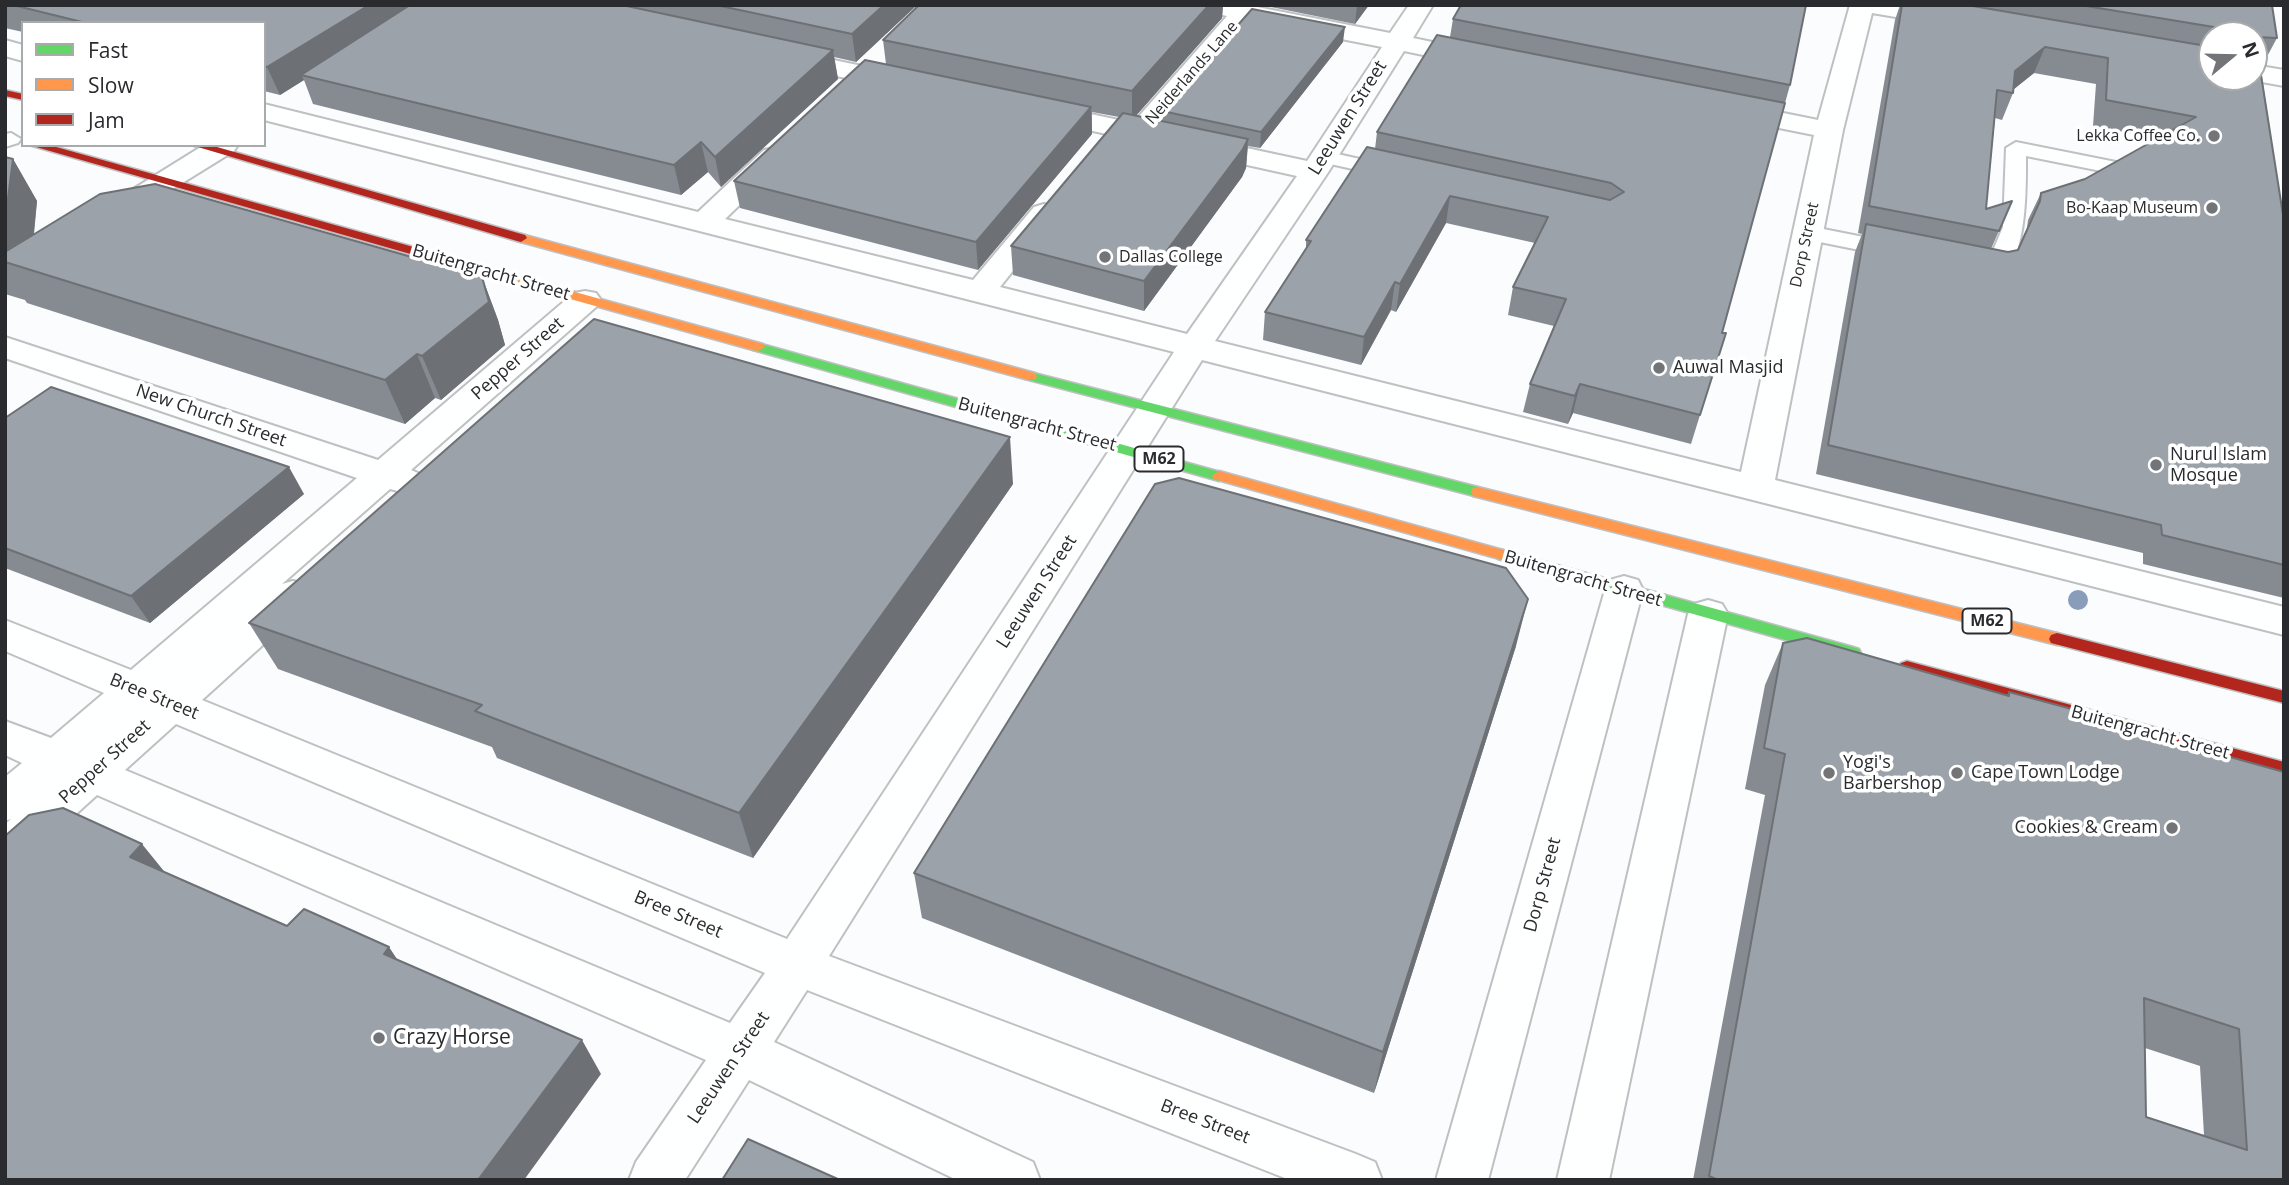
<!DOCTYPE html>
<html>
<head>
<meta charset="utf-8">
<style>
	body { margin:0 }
	#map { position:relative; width:2289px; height:1185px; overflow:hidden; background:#fafcfe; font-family:"Open Sans",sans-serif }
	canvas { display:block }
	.frame { position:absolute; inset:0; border:7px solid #292b2e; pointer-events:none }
	.legend { position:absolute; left:21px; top:21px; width:245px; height:126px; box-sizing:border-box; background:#fff; border:2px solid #a9aaab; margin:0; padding:9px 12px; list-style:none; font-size:21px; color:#292b2e }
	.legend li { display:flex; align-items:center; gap:14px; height:35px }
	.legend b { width:35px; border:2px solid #a9aaab }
	.north { position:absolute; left:2198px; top:21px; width:70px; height:70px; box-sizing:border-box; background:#fff; border:2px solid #a9aaab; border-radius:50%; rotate:71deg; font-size:19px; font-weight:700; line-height:28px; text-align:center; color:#292b2e }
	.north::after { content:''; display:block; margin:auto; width:24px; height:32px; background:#727477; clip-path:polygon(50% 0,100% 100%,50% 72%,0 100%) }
</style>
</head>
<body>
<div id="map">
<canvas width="2289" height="1185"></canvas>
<div class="frame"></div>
<ul class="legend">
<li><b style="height:9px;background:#63d668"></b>Fast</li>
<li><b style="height:9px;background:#ff974d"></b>Slow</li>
<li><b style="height:9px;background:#b3261e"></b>Jam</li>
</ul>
<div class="north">N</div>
</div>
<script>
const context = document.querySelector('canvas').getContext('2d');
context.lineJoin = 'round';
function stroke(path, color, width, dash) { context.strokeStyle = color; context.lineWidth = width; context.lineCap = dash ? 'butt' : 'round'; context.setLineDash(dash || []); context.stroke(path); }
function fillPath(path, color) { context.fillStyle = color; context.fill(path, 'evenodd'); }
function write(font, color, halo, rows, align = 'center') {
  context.font = font + ' "Open Sans",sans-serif'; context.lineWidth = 7; context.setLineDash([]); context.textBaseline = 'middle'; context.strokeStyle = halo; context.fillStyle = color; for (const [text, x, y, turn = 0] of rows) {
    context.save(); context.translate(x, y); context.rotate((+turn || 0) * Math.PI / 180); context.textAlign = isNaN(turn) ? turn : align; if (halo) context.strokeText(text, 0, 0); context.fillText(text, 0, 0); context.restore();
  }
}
const lane = new Path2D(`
	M 11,133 L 21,139 L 18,143 L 5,147 L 5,134 Z
	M 2016,142 L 2116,162 L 2126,168 L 2116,174 L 2026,156 C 2026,183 2028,269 1996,277 L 1971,272 L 1968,267 L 1971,262 L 1988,262 L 2003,227 L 2006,148 Z
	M 1324,151 L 1400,168 L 1403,172 L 1393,178 L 1317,161 L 1314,157 Z
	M 1808,226 L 1894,243 L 1905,250 L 1894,257 L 1800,238 L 1797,233 L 1800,228 Z`);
const street = new Path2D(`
	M 1197,5 L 1247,5 L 1390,33 L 1409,5 L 1433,5 L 1413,38 L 1490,54 L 1494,59 L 1490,64 L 1481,67 L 1404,51 L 1329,171 L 1215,341 L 1741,472 L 1814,135 L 1719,116 L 1716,110 L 1719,104 L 1729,102 L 1818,120 L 1850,5 L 1912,5 L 1958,14 L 1961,19 L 1958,24 L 1949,26 L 1872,13 L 1843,130 L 1775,480 L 2284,607 L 2284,635 L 1202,360 L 829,956 L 1356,1154 L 1375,1162 L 1382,1180 L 1290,1180 L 807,990 L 774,1042 L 1033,1162 L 1040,1180 L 957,1180 L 749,1080 L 685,1180 L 629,1180 L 636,1162 L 706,1060 L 97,795 L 21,864 L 5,870 L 5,824 L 11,819 L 5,821 L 5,777 L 22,763 L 5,755 L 5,721 L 51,738 L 104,693 L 5,651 L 5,620 L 131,670 L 357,478 L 5,358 L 5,337 L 378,460 L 574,293 L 585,291 L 596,293 L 601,300 L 596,307 L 411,470 L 418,473 L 423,481 L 418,489 L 405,493 L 390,489 L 282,584 L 293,581 L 307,585 L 312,595 L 307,605 L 202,700 L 787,939 L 1174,352 L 264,120 L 264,104 L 698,212 L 764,150 L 774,148 L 784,150 L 788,156 L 784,162 L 725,219 L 973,280 L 1034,207 L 1044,204 L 1054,207 L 1059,213 L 1000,287 L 1187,334 L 1297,176 L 1043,120 L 1033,118 L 1029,112 L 1033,106 L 1043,104 L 1133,123 L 1227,16 L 1200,10 ZM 1250,21 L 1382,47 L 1307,161 L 1158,129 ZM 176,724 L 765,973 L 730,1023 L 125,770 Z
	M 5,40 L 23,45 L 23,61 L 5,56 Z
	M 786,50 L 905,75 L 914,77 L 918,83 L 914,89 L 905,91 L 777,63 L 773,58 L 777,53 Z
	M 2254,65 L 2284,70 L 2284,86 L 2245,79 L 2254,77 Z
	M 204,145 L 238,145 L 234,151 L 142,208 L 132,211 L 122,208 L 117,202 L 122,196 Z
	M 1624,576 L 1638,580 L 1643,590 L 1488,1180 L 1436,1180 L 1605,590 L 1610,580 Z
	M 1708,600 L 1722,604 L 1728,614 L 1609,1180 L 1557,1180 L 1688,614 L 1694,604 Z`);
const fast = new Path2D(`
	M 758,343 L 1224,473 L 1226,476 L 1219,481 L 753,350 L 751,347 Z
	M 1030,372 L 1478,487 L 1485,492 L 1478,497 L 1025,379 L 1023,376 L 1025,373 Z
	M 1503,550 L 1853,647 L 1859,649 L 1861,653 L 1859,657 L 1853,659 L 1498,559 L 1495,555 Z`);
const slow = new Path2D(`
	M 521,234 L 1035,373 L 1037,376 L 1035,379 L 1025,379 L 517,241 L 517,235 Z
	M 481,266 L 763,344 L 765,347 L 758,351 L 753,350 L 477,273 L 477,267 Z
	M 1219,471 L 1503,550 L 1511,555 L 1503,560 L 1214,479 L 1212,476 Z
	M 1478,487 L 2057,633 L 2063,635 L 2065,639 L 2063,643 L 2057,645 L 1473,496 L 1471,492 L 1473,488 Z`);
const jam = new Path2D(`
	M 5,90 L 23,94 L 23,100 L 5,96 Z
	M 29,145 L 49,145 L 485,267 L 487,270 L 485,273 L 477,273 Z
	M 191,145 L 210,145 L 525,235 L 527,238 L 521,242 L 517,241 Z
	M 2057,633 L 2284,691 L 2284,703 L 2051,643 L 2049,639 L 2051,635 Z
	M 1907,661 L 2284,762 L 2284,776 L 1901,671 L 1899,667 L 1901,663 Z`);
stroke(lane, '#bec0c2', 4);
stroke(street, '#bec0c2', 4);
stroke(fast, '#bec0c2', 3);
stroke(slow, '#bec0c2', 3);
stroke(jam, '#bec0c2', 3);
fillPath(lane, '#feffff');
fillPath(street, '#feffff');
fillPath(fast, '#63d668');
fillPath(slow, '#ff974d');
fillPath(jam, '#b3261e');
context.fillStyle = '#899dbb';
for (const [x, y] of [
	[2078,600]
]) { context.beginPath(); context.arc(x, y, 10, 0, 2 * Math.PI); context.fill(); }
fillPath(new Path2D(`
	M 5,5 L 917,5 L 856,62 L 834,57 L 838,79 L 721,187 L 708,172 L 681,195 L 313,104 L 304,80 L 280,95 L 264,91 L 264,23 L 23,23 L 23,32 L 5,28 Z
	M 1209,5 L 1223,5 L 1222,18 L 1136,116 L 1162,121 L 1162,111 L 1343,42 L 1260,148 L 1248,146 L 1246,168 L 1242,177 L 1144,311 L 1013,275 L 1011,246 L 1119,117 L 1092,112 L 1092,134 L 978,270 L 740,208 L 734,181 L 886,64 L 883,40 Z
	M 1261,5 L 1369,5 L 1355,24 Z
	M 1900,5 L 2272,5 L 2277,38 L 2263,64 L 2260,64 L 2284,221 L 2284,598 L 2143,564 L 2143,553 L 1816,474 L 1855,252 L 1862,234 L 1858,233 L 1895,20 ZM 2212,35 L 2254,35 L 2212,77 ZM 2034,73 L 2096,84 L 2093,126 L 2157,139 L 2085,179 L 2041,193 L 2028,220 L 2027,228 L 2017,250 L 2008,252 L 1991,249 L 2012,201 L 1986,209 L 1995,118 L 2002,120 L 2013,93 L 2014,89 Z
	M 1453,19 L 1790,85 L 1722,333 L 1700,415 L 1691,444 L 1573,413 L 1568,424 L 1523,412 L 1530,384 L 1554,326 L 1508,315 L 1513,287 L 1535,243 L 1446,223 L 1396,312 L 1391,310 L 1361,365 L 1263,340 L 1265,312 L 1306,250 L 1306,240 L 1375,149 L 1377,132 L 1450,37 Z
	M 5,157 L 13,159 L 37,201 L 34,235 L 482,277 L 498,320 L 505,345 L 441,400 L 435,398 L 405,424 L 27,303 L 25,300 L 5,294 Z
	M 5,418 L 304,494 L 150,623 L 5,568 Z
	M 1013,484 L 753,858 L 497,758 L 492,747 L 278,669 L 249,623 Z
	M 1783,643 L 2007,695 L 2009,692 L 2079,715 L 2284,772 L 2284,1180 L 1693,1180 L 1765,795 L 1745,789 L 1765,685 ZM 2145,1048 L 2200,1066 L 2204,1135 L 2146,1117 Z
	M 1516,646 L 1374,1093 L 922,918 L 914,873 Z`), '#868b91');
fillPath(new Path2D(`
	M 369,5 L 424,5 L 301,75 L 304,80 L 280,95 L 267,67 Z
	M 884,5 L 917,5 L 856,62 L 852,34 Z
	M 1209,5 L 1223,5 L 1222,18 L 1132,120 L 1132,91 Z
	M 1357,5 L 1369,5 L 1355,24 Z
	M 1345,27 L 1343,42 L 1260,148 L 1261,132 Z
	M 2045,47 L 2034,73 L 2009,93 L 2015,71 Z
	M 833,50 L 838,79 L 721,187 L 715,157 Z
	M 1091,107 L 1092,134 L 978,270 L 976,242 Z
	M 1248,139 L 1246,168 L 1242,177 L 1144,311 L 1144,281 Z
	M 701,142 L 708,172 L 681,195 L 674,165 Z
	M 13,159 L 37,201 L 32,248 L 5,262 L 5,207 Z
	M 1450,196 L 1446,223 L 1396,312 L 1400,284 Z
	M 482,277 L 498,320 L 505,345 L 441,400 L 422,356 Z
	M 1395,282 L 1391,310 L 1361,365 L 1364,337 Z
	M 417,354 L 435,398 L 405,424 L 385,380 Z
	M 1580,384 L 1573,413 L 1568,424 L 1575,396 Z
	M 1010,437 L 1013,484 L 753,858 L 739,813 Z
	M 289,467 L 304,494 L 150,623 L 131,596 Z
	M 1528,599 L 1516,646 L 1374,1093 L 1383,1052 Z
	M 142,844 L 172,881 L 130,857 Z
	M 389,947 L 413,983 L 384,954 Z
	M 582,1040 L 601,1074 L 524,1180 L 478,1180 Z`), '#6d7176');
const building = new Path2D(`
	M 13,5 L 369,5 L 267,67 L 264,66 L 264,23 L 86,23 Z
	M 410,5 L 622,5 L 833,50 L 715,157 L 701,142 L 674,165 L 301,75 Z
	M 716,5 L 884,5 L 852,34 Z
	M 919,5 L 1209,5 L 1132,91 L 883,40 Z
	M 1461,5 L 1806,5 L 1790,85 L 1453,19 Z
	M 1902,5 L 1967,5 L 2212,47 L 2212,77 L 2254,77 L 2254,35 L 2227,35 L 2226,29 L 2080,5 L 2272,5 L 2277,38 L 2255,37 L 2284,221 L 2284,565 L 2162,535 L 2161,525 L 1828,445 L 1866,224 L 2008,252 L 2018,250 L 2040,201 L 2041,193 L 2085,179 L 2196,117 L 2106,100 L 2108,58 L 2045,47 L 2015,71 L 2013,93 L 1997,90 L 1986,209 L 2012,201 L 1999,231 L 1869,206 Z
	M 1252,9 L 1345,27 L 1261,132 L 1162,111 Z
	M 1437,35 L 1785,103 L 1722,333 L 1726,333 L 1700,415 L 1580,384 L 1575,396 L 1530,384 L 1566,299 L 1513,287 L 1548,217 L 1450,196 L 1400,284 L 1395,282 L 1364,337 L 1265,312 L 1311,241 L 1306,240 L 1367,147 L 1610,200 L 1624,192 L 1611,183 L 1377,132 Z
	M 865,60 L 1091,107 L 976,242 L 734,181 Z
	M 1123,113 L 1248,139 L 1243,149 L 1144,281 L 1011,246 Z
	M 5,157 L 13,159 L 7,206 L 5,207 Z
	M 155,184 L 482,277 L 489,302 L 422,356 L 417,354 L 385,380 L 5,262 L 5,252 L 100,194 Z
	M 594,319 L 1010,437 L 739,813 L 475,711 L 482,705 L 249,623 Z
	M 51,387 L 289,467 L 131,596 L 5,548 L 5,418 Z
	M 1179,478 L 1506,568 L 1528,599 L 1383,1052 L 914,873 L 1155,484 Z
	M 1807,638 L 2009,696 L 2009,692 L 2079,711 L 2079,715 L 2284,772 L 2284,1180 L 1718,1180 L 1709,1176 L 1785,754 L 1764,748 L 1783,643 ZM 2144,998 L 2239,1029 L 2247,1150 L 2146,1117 Z
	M 63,808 L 142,844 L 130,857 L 287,926 L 304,909 L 389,947 L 384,954 L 582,1040 L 478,1180 L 5,1180 L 5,836 L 29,815 Z
	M 748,1139 L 840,1180 L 722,1180 Z`);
fillPath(building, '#9ca2a9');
stroke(building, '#6d7176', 2);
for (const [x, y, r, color] of [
	[2214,136,7,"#727477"],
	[2212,208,7,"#727477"],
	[1105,257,7,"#727477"],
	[1659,368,7,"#727477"],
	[2156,465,7,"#727477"],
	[1829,773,7,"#727477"],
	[1957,773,7,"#727477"],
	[2172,828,7,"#727477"],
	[379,1038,7,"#727477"]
]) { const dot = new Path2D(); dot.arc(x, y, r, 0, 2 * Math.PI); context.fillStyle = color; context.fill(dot); stroke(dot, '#fff', 2.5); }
write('16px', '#292b2e', '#fff', [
	["Neiderlands Lane",1192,73,-49],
	["Dorp Street",1805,245,-78]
]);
write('16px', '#292b2e', '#fff', [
	["Lekka Coffee Co.",2200,136],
	["Bo-Kaap Museum",2198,208],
	["Dallas College",1119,257,"left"]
], 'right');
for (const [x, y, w] of [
	[1159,459,49],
	[1987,621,49]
]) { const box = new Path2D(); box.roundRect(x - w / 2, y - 12.5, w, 25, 5); context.fillStyle = '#fff'; context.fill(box); stroke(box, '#292b2e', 2); }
write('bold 16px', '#292b2e', null, [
	["M62",1159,459],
	["M62",1987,621]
]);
write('18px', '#292b2e', '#fff', [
	["Leeuwen Street",1348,118,-58],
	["Buitengracht Street",491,273,16],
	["Pepper Street",518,359,-41],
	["New Church Street",211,416,19],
	["Buitengracht Street",1037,425,15],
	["Buitengracht Street",1583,579,16],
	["Leeuwen Street",1037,592,-57],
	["Bree Street",154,697,22],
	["Buitengracht Street",2150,733,15],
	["Pepper Street",105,762,-42],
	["Dorp Street",1543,885,-75],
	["Bree Street",678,915,23],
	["Leeuwen Street",729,1068,-56],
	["Bree Street",1205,1122,21]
]);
write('18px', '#292b2e', '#fff', [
	["Auwal Masjid",1673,368],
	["Nurul Islam",2170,455],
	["Mosque",2170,476],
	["Yogi's",1843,763],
	["Barbershop",1843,784],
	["Cape Town Lodge",1971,773],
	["Cookies & Cream",2158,828,"right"]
], 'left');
write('21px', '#292b2e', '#fff', [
	["Crazy Horse",393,1038]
], 'left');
</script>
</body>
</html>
